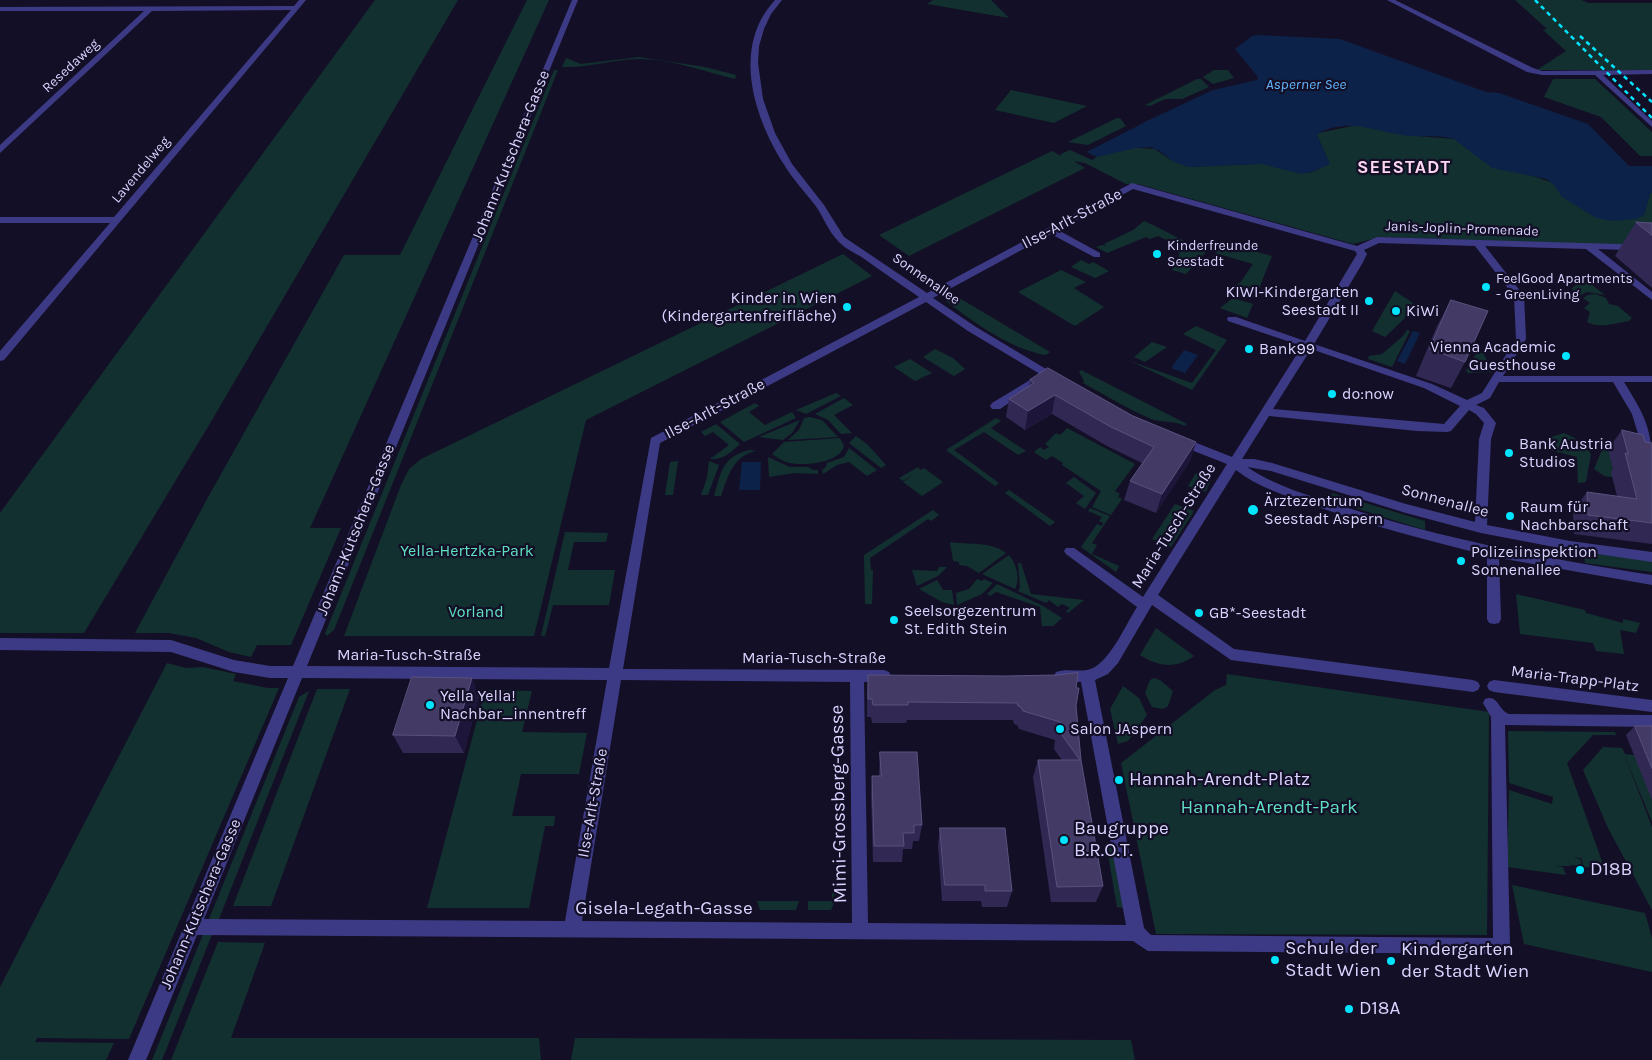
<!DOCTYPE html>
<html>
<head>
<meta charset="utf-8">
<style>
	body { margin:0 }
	canvas { display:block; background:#130f26 }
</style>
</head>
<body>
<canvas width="1652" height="1060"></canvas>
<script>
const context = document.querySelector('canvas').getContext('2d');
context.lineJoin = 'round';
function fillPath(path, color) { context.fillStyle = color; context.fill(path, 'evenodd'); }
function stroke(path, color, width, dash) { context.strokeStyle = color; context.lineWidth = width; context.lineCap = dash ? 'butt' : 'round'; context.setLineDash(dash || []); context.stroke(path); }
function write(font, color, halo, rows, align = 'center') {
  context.font = font + ' Karla,sans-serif'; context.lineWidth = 4.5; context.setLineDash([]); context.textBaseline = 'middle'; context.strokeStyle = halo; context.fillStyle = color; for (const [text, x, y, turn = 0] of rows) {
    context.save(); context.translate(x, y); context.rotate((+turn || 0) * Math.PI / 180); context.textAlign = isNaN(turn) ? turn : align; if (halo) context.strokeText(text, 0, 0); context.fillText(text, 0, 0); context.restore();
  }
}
fillPath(new Path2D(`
	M 375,0 L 458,0 L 212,420 L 84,633 L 0,633 L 0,513 Z
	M 527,0 L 549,0 L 310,528 L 341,528 L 291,645 L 257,645 L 251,657 L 229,652 L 196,638 L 169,633 L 135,633 L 207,499 L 344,255 L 400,255 Z
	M 933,0 L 991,0 L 1009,18 L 927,4 Z
	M 1515,0 L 1581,0 L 1589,3 L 1652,3 L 1652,70 L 1537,70 L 1566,51 L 1543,30 L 1547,29 Z
	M 639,57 L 705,67 L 736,75 L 735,79 C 703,71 669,58 636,59 C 611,60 587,68 562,67 L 566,58 L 581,64 Z
	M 554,70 L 558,70 L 334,630 L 327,636 L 325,634 L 326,631 Z
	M 1214,70 L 1228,70 L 1234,78 L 1213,84 L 1203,77 Z
	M 1197,79 L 1201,79 L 1209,87 L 1182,99 L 1165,99 L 1150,106 L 1145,105 Z
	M 1553,79 L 1595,79 L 1652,132 L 1652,156 L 1640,156 L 1601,117 L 1544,97 Z
	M 1011,90 L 1087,106 L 1054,123 L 995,110 Z
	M 1117,118 L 1120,118 L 1126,126 L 1088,145 L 1068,142 Z
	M 1357,125 L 1404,135 L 1454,139 L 1530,175 L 1644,214 L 1650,194 L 1652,193 L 1652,246 L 1380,237 L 1353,244 L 1138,184 L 1126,184 L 1085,163 L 1074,161 L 1085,168 L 909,256 L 879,235 L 1052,151 L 1061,156 L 1061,154 L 1070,150 L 1092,160 L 1097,157 L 1087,152 L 1113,139 L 1125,147 L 1155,149 L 1171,160 L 1188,167 L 1257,164 L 1259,161 C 1282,167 1312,185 1328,160 L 1317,135 L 1318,133 Z
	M 1144,221 L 1153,225 L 1206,252 L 1186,274 L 1172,270 L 1180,253 L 1177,252 L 1179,246 L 1158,236 L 1150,239 L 1146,237 L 1107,253 L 1096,247 L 1102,245 L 1107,246 L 1104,244 L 1133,230 Z
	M 1224,243 L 1272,256 L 1256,296 L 1235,291 L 1238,283 L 1240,283 L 1253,264 L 1215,253 Z
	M 843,254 L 872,276 L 586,420 L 534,636 L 344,636 L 401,485 L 409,469 L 421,459 Z
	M 1081,260 L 1089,264 L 1093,262 L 1109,271 L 1095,278 L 1071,267 Z
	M 1061,270 L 1086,282 L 1074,288 L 1104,307 L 1075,326 L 1018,292 Z
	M 1583,283 L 1592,285 L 1605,295 L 1587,292 L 1579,296 L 1571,289 L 1576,285 Z
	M 1395,291 L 1413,303 L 1404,319 L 1385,337 L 1372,331 Z
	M 1595,294 L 1606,298 L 1609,304 L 1618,306 L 1632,318 L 1629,321 C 1616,323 1599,329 1587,322 L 1590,312 L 1584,308 L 1590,303 L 1583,298 L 1588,295 Z
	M 956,296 L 1050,352 L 1046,355 C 1010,349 975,323 946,301 Z
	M 1233,298 L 1253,304 L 1247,318 L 1220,308 Z
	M 1196,326 L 1227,340 L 1192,390 L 1130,361 L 1192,383 L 1216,350 L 1183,334 Z
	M 1407,330 L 1410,331 L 1392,367 L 1368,359 L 1369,356 L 1382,354 L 1403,336 Z
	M 1152,342 L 1167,347 L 1145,362 L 1134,357 Z
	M 935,349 L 953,358 L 965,369 L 954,376 L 923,357 Z
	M 1477,352 L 1483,353 L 1494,372 L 1468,373 L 1466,371 Z
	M 910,359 L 932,373 L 915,381 L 894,367 Z
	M 1081,370 L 1187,424 L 1185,426 C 1174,420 1162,423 1151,419 C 1128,409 1105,395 1083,383 L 1084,381 L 1079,372 Z
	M 836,393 L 841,396 L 806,414 L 796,410 Z
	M 844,398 L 853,405 L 834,415 L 852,433 L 841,434 L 828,420 L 815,414 Z
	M 755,403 L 759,406 L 749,412 L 765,425 L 792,412 L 796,418 L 744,442 L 720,422 Z
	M 810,417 L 822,420 L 838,437 L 788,440 L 799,430 L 804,418 Z
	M 996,418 L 1001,421 L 991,428 L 1026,451 L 1018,455 L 984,432 L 954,450 L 999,483 L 995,486 L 946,450 Z
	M 800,420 L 792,433 L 783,440 L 759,437 Z
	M 716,424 L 740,444 C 730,453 723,460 710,459 L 729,445 L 713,432 L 705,436 L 701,432 Z
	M 1067,428 L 1135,464 L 1115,491 L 1120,494 L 1118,497 L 1122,499 L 1111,515 L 1092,507 L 1101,491 L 1062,465 L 1063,463 L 1052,456 L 1046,460 L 1034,452 L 1040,447 L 1044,450 L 1049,447 L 1045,444 L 1056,433 L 1060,435 Z
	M 1564,433 L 1579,440 L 1591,454 L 1586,482 L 1578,483 L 1577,457 L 1546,449 L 1548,438 Z
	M 856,436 L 867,444 L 886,465 L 881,468 L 849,443 Z
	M 840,438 L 844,446 C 840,463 805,466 790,463 C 784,462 778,458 772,454 L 784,442 Z
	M 1603,447 L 1609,447 L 1614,473 L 1612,477 L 1604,476 L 1594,469 Z
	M 849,448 L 877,470 L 867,476 L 849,462 L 837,465 L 823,474 L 822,470 L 826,467 L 827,463 L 844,457 Z
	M 750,450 L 756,451 C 733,456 728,476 721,496 L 714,496 C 721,473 722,456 750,450 Z
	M 768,457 L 790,467 L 808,467 L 813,470 L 818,470 L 818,474 L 794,473 L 769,477 Z
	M 678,461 L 673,495 L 665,495 L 670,462 Z
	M 709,461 L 719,465 L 708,495 L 701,495 L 707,478 Z
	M 918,467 L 921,470 L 924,468 L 943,482 L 922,496 L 903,482 L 916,473 L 903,481 L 899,478 Z
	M 1196,473 L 1211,479 L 1206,492 L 1188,486 Z
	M 1074,477 L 1096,493 L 1085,509 L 1076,503 L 1084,496 L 1066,483 Z
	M 1009,490 L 1055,522 L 1050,526 L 1005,493 Z
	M 1332,493 L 1425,521 L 1425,530 L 1330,500 Z
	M 1175,504 L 1194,511 L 1171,547 L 1152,539 Z
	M 1090,508 L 1110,516 L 1092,543 L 1097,545 L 1092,554 L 1119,566 L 1116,572 L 1081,547 L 1097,524 L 1102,526 L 1103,523 L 1099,521 L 1102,517 L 1088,511 Z
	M 933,510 L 939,515 L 931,521 L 928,519 L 870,558 L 871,570 L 873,570 L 872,604 L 865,604 L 864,555 Z
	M 565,532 L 608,533 L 606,542 L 574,542 L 568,570 L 615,570 L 609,605 L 553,605 L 545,636 L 541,636 Z
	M 950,542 C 968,545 991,541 1006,553 L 979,573 L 967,566 L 959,565 L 959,562 L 953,561 Z
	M 1583,552 L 1652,561 L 1652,572 L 1585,563 Z
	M 1009,555 C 1016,564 1021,578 1015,589 L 982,574 Z
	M 1018,563 L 1021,563 L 1031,594 L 1084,600 L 1068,613 L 1066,611 L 1070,608 L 1062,604 L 1058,607 L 1049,600 L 1046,603 L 1018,591 L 1020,588 Z
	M 939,567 L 947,567 L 938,576 L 917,586 L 912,570 L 937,571 Z
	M 977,579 L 982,581 L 984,579 L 993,583 L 982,594 L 957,605 L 956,593 L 969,589 Z
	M 937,580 L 943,590 L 952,590 L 954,605 L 942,602 L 919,589 Z
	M 997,584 L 1043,606 L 1062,618 L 1053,626 L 1042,626 L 1040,607 L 996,592 L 990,596 L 987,594 Z
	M 1516,594 L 1585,610 L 1586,613 L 1623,623 L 1623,619 L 1640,623 L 1636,633 L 1620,630 L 1624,654 L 1596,651 L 1593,643 L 1520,634 Z
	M 1156,628 L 1194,656 C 1176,669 1159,667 1140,655 Z
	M 167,663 L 186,668 L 203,667 L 236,674 L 233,681 L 268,688 L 279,688 L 129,1039 L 37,1038 L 35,1042 L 114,1043 L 106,1060 L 0,1060 L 0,987 Z
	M 1227,674 L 1489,712 L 1487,935 L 1156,934 L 1121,763 L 1215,690 L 1226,685 Z
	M 1154,678 L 1160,680 L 1173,691 L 1168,706 L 1163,709 L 1152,707 L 1145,693 L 1150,680 Z
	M 1123,686 L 1139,698 L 1147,715 L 1128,741 L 1118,744 L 1110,709 Z
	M 317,689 L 350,689 L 271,906 L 233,906 Z
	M 485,690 L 532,691 L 522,732 L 587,733 L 579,774 L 521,774 L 512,816 L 555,816 L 554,826 L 545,826 L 529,908 L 427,908 Z
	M 309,691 L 217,924 L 207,924 L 299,697 Z
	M 1508,731 L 1615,732 L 1616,735 L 1593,735 L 1567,763 L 1604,867 L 1584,867 L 1581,858 L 1573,857 L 1580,859 L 1582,866 L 1571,865 L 1568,857 L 1571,866 L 1555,866 L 1563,867 L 1566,875 L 1507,867 L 1509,790 L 1552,804 L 1553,797 L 1509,783 Z
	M 1603,747 L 1622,748 L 1625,754 L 1635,755 L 1652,795 L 1652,822 L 1624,754 L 1652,827 L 1652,910 L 1608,828 L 1583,770 Z
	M 1106,843 L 1112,843 L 1124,908 L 1117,907 Z
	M 832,885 L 838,886 L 839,894 L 833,896 L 835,901 L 831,910 L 808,910 L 808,901 L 832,901 Z
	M 1512,885 L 1645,913 L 1652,938 L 1652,972 L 1524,944 Z
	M 757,901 L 799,901 L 796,910 L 760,910 Z
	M 204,932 L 213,932 L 162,1060 L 152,1060 Z
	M 218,942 L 265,943 L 231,1038 L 539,1038 L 541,1060 L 171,1060 Z
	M 575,1038 L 1131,1040 L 1135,1060 L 571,1060 Z`), '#12302f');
fillPath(new Path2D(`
	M 1257,35 L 1340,39 L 1486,92 L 1499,93 L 1588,124 L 1629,166 L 1652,166 L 1652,193 L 1650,194 L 1644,215 L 1637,219 L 1613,221 L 1596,218 L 1562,197 L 1554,185 L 1547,179 L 1492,168 L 1454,139 C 1441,135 1426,137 1412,136 C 1377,134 1355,116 1318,133 L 1317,135 L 1330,164 L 1312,172 L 1301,174 L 1262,164 L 1188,167 L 1174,162 L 1160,151 L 1150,147 L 1136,148 L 1097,157 L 1087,152 L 1149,120 L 1213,90 L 1257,80 L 1258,77 L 1235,49 L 1252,36 Z
	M 1413,331 L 1420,333 L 1405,364 L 1397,361 Z
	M 1184,350 L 1198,355 L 1185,373 L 1171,368 Z
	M 742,462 L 761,462 L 760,490 L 739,490 Z`), '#0c2248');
fillPath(new Path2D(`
	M 299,0 L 306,0 L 4,360 L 0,361 L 0,351 L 110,223 L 0,223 L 0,217 L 114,217 L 291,10 L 152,11 L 0,153 L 0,145 L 144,11 L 0,11 L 0,7 L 294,6 Z
	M 572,0 L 578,0 L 307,666 L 609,668 L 651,438 L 919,297 C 900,284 881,271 863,258 C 855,253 844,248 838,241 C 828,231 823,216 815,205 C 804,191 792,178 783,163 C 753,115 732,46 775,0 L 782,0 L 771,14 L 764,29 L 759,46 L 758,63 L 763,99 L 775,133 L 792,164 L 824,205 L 844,237 L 927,293 L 1132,183 L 1357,246 L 1377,237 L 1652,245 L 1652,251 L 1598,249 L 1652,292 L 1652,300 L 1586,249 L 1485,246 L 1524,296 L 1526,339 L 1503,376 L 1652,376 L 1652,382 L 1624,382 C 1643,413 1652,427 1652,464 L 1646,460 L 1632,414 L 1613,382 L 1499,382 L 1490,398 L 1476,405 L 1484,408 L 1496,423 L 1491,439 L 1487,525 L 1570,541 L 1652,552 L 1652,562 L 1570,550 L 1481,533 L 1406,513 L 1271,471 L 1247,467 C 1275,486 1310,496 1342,506 C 1443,539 1547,559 1652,575 L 1652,585 L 1499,558 L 1501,619 L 1499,623 L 1494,624 L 1489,623 L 1487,619 L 1487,555 C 1428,541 1369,525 1312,505 C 1287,496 1257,487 1236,470 L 1158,595 L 1234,649 L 1473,680 L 1478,682 L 1480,686 L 1478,690 L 1473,692 L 1231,660 L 1152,605 L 1118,663 L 1108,674 L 1095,680 L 1144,928 L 1151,935 L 1493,938 L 1491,717 L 1483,703 L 1485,699 C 1498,694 1498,710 1509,714 L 1652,715 L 1652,727 L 1505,725 L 1510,946 L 1508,952 L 1502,954 L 1148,951 L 1133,941 L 197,935 L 146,1060 L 128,1060 L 288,678 L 270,678 L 234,672 L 171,652 L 0,650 L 0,638 L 171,640 L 234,660 L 270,666 L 293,666 ZM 1133,189 L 1355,251 L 1357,254 L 1305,341 L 1236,317 L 1228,317 L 1227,319 L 1228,321 L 1302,346 L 1232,457 L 1184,438 L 1176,438 L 1174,441 L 1176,444 L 1227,464 L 1143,597 L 1074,548 L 1066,548 L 1064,551 L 1066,554 L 1137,607 C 1126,624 1108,667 1087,670 C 1077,672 1066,668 1056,672 L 1054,676 L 1056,680 L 1081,682 L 1126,925 L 868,923 L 864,682 L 889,680 L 891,676 L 889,672 L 884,670 L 623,669 L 660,443 L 926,302 L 968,331 L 1040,374 L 992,403 L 990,406 L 992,409 L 1000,409 L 1046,378 L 1053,382 L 1061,382 L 1062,380 L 1061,378 L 976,327 L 933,298 L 1051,234 L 1094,257 L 1100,257 L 1100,253 L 1058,230 ZM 1379,243 L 1475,246 L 1514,296 L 1516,339 L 1482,393 L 1467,400 L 1432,384 L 1314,344 L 1362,264 L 1367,254 L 1364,250 ZM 1311,349 L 1424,388 L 1460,406 L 1444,424 L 1273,409 ZM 1469,410 L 1476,414 L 1484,423 L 1479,439 L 1475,522 L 1406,504 L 1272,463 L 1254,459 L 1242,459 L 1269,416 L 1417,431 L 1447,432 L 1451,431 ZM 302,678 L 607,680 L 565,921 L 204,919 ZM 621,680 L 850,682 L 852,923 L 582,921 Z
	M 1387,0 L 1395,0 L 1533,68 L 1542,71 L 1652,70 L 1652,74 L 1603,75 L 1652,121 L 1652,127 L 1595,75 L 1542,75 L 1527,72 Z
	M 1494,680 L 1652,700 L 1652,712 L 1494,692 L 1489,690 L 1487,686 L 1489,682 Z`), '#3d3a85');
stroke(new Path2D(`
	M 1535,0 L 1652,118
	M 1580,36 L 1652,102`), '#00e5ff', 2.5, [4.5, 4]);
fillPath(new Path2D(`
	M 1636,222 L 1652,223 L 1652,288 L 1615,256 Z
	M 1451,300 L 1465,362 L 1451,388 L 1416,376 L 1437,326 Z
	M 1030,380 L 1133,416 L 1196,442 L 1190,461 L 1156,513 L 1124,500 L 1130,481 L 1142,463 L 1107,446 L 1052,414 L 1025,430 L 1006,417 L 1009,399 L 1029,386 Z
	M 1622,430 L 1645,442 L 1652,443 L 1652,544 L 1574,534 L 1573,511 L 1587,492 L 1617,496 L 1611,472 L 1613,469 L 1608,449 Z
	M 868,675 L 1076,688 L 1076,706 L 1081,760 L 1103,886 L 1096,902 L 1051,902 L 1033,777 L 1038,760 L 1062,760 L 1054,749 L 1055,740 L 1019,729 L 1017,725 L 1014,724 L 1013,720 L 907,720 L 906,723 L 872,723 L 871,717 L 867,717 L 867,693 Z
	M 479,696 L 464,753 L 403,753 L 393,735 Z
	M 1635,726 L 1652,726 L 1652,800 L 1626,735 Z
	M 880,752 L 922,825 L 919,841 L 913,841 L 912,849 L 903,849 L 902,862 L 873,862 L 871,794 L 872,776 L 879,776 Z
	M 940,828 L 1012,891 L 1007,907 L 982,907 L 981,901 L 942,901 L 938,845 Z`), '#312854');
fillPath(new Path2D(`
	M 1055,395 L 1052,414 L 1025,430 L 1028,411 Z
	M 1196,442 L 1190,461 L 1156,513 L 1162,494 Z
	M 472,678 L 479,696 L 464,753 L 455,736 Z`), '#1d163a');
const building = new Path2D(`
	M 1636,222 L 1652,223 L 1652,235 Z
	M 1451,300 L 1488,311 L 1465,362 L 1430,349 Z
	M 1048,368 L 1133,416 L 1196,442 L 1162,494 L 1130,481 L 1154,447 L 1111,427 L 1055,395 L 1028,411 L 1009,399 L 1034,383 L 1030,380 Z
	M 1622,430 L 1643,435 L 1645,442 L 1652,443 L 1652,523 L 1588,515 L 1587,492 L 1637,499 L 1625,453 L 1628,454 Z
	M 1078,673 L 1076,688 L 1079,688 L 1076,706 L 1081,760 L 1103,886 L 1057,887 L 1038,760 L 1080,760 L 1059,731 L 1060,722 L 1023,711 L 1021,707 L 1018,706 L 1017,703 L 908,702 L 908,705 L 873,705 L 872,699 L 868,699 L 868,675 L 1006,676 L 1057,675 Z
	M 412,677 L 472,678 L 455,736 L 393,735 Z
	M 1635,726 L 1652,726 L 1652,768 Z
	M 880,752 L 917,752 L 922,825 L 914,825 L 914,833 L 903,833 L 904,846 L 874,846 L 872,776 L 881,776 Z
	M 940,828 L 1005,828 L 1012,891 L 985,891 L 985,885 L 945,885 Z`);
fillPath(building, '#433a66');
stroke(building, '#5a527e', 1);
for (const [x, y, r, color] of [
	[1157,254,5,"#00e5ff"],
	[1486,287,5,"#00e5ff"],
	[1369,301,5,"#00e5ff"],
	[847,307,5,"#00e5ff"],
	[1396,311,5,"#00e5ff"],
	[1249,349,5,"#00e5ff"],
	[1566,356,5,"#00e5ff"],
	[1332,394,5,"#00e5ff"],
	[1509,453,5,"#00e5ff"],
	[1253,510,6,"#00e5ff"],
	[1510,516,5,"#00e5ff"],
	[1461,561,5,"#00e5ff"],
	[1199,613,5,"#00e5ff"],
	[894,620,5,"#00e5ff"],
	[430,705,5,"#00e5ff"],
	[1060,729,5,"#00e5ff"],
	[1119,780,5,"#00e5ff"],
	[1064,840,5,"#00e5ff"],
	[1580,870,5,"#00e5ff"],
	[1275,960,5,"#00e5ff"],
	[1391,961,5,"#00e5ff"],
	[1349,1009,5,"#00e5ff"]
]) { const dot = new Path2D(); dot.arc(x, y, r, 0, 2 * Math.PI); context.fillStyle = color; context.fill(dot); stroke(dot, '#130f26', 2); }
write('14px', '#d9d4ff', '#130f26', [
	["Resedaweg",71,66,-43],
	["Lavendelweg",141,170,-50],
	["Janis-Joplin-Promenade",1462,229,2],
	["Sonnenallee",926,279,35]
]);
write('14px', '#d9d4ff', '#130f26', [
	["Kinderfreunde",1167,246],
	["Seestadt",1167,262],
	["FeelGood Apartments",1496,279],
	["- GreenLiving",1496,295]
], 'left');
write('italic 15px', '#62b6ff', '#130f26', [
	["Asperner See",1306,85]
]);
write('16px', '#d9d4ff', '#130f26', [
	["Johann-Kutschera-Gasse",511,156,-68],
	["Ilse-Arlt-Straße",1072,219,-28],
	["Ilse-Arlt-Straße",715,409,-28],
	["Sonnenallee",1445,501,15],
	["Maria-Tusch-Straße",1174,526,-58],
	["Johann-Kutschera-Gasse",356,530,-68],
	["Maria-Tusch-Straße",409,655],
	["Maria-Tusch-Straße",814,658],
	["Maria-Trapp-Platz",1575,679,7],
	["Ilse-Arlt-Straße",593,803,-80],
	["Johann-Kutschera-Gasse",201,904,-67]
]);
write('16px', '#d9d4ff', '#130f26', [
	["KIWI-Kindergarten",1359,292,"right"],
	["Seestadt II",1359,310,"right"],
	["Kinder in Wien",837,298,"right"],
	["(Kindergartenfreifläche)",837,316,"right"],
	["KiWi",1406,311],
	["Vienna Academic",1556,347,"right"],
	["Guesthouse",1556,365,"right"],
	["Bank99",1259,349],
	["do:now",1342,394],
	["Bank Austria",1519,444],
	["Studios",1519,462],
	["Ärztezentrum",1264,501],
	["Seestadt Aspern",1264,519],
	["Raum für",1520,507],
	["Nachbarschaft",1520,525],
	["Polizeiinspektion",1471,552],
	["Sonnenallee",1471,570],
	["Seelsorgezentrum",904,611],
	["St. Edith Stein",904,629],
	["GB*-Seestadt",1209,613],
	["Yella Yella!",440,696],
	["Nachbar_innentreff",440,714],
	["Salon JAspern",1070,729]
], 'left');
write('16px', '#5fe0c0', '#130f26', [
	["Yella-Hertzka-Park",467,551],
	["Vorland",476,612]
]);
context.letterSpacing = '1px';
write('bold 18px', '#ffd6f0', '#130f26', [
	["SEESTADT",1404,168]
]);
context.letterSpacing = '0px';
write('19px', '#d9d4ff', '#130f26', [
	["Hannah-Arendt-Platz",1129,780],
	["Baugruppe",1074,829],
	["B.R.O.T.",1074,851],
	["D18B",1590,870],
	["Schule der",1285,949],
	["Stadt Wien",1285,971],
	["Kindergarten",1401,950],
	["der Stadt Wien",1401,972],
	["D18A",1359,1009]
], 'left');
write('19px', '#d9d4ff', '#130f26', [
	["Mimi-Grossberg-Gasse",839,804,-91],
	["Gisela-Legath-Gasse",664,909]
]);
write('19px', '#5fe0c0', '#130f26', [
	["Hannah-Arendt-Park",1269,808]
]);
</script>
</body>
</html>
